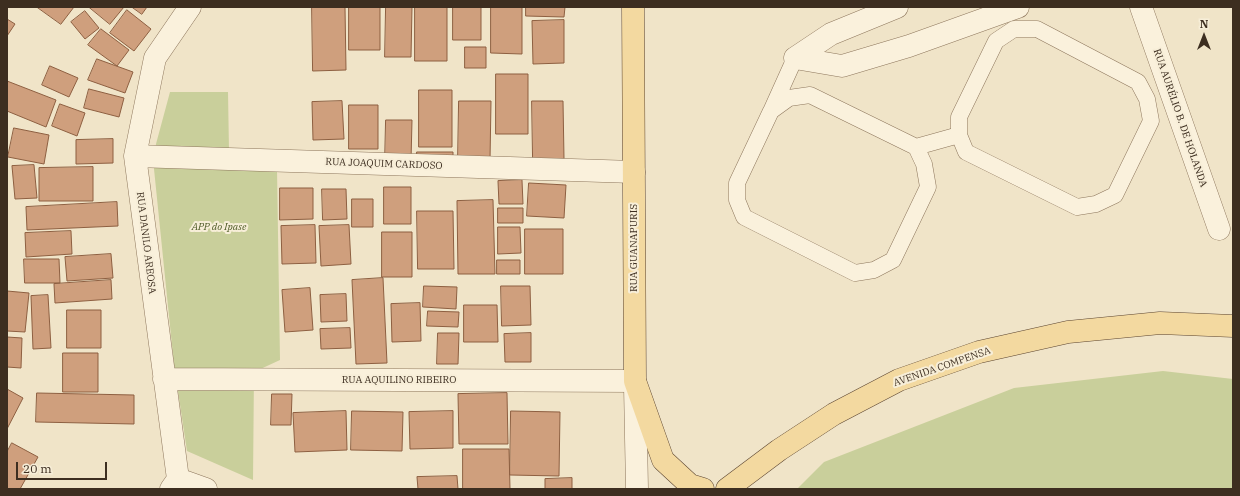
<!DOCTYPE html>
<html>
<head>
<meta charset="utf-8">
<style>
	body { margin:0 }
	#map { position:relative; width:1240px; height:496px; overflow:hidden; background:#f0e4c8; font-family:"IBM Plex Serif",serif }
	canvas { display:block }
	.frame { position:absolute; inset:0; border:8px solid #3d2e20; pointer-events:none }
	.north { position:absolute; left:1184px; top:16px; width:40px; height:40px; -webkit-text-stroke:3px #f7eed8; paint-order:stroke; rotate:0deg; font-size:11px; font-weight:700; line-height:16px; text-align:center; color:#3d2e20 }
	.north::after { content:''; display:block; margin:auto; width:14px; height:18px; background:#3d2e20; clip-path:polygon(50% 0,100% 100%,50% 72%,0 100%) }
	.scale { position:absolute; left:16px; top:462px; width:91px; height:18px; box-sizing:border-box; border:2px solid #3d2e20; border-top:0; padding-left:5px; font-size:12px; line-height:14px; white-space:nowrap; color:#3d2e20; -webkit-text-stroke:3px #f7eed8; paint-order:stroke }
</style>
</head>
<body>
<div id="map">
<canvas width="1240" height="496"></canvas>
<div class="frame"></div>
<div class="north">N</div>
<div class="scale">20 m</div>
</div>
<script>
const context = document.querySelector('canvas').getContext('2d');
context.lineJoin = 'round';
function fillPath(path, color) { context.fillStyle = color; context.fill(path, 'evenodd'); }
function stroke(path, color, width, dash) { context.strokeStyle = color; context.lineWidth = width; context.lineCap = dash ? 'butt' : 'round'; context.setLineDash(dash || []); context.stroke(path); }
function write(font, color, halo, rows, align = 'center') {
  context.font = font + ' "IBM Plex Serif",serif'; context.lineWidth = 4; context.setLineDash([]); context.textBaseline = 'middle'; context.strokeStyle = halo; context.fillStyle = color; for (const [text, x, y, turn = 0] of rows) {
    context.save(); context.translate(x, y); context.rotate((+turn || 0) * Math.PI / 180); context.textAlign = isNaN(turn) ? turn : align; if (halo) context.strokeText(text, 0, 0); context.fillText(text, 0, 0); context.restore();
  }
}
fillPath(new Path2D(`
	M 170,92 L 228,92 L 229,151 L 277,169 L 280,360 L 254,372 L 253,480 L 187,451 L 174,365 L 154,169 L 156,144 Z
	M 1163,371 L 1233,379 L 1233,489 L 797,489 L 824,462 L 1014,388 Z`), '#c9cf9b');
const building = new Path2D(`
	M 37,7 L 74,7 L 61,24 Z
	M 89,7 L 124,7 L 110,24 Z
	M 132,7 L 147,7 L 142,14 Z
	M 312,7 L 345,7 L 346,70 L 313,71 Z
	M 349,7 L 380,7 L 380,50 L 349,50 Z
	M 386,7 L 412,7 L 411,57 L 385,57 Z
	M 415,7 L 447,7 L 447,61 L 415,61 Z
	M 453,7 L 481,7 L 481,40 L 453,40 Z
	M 491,7 L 522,7 L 522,54 L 491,53 Z
	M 526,7 L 565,7 L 564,17 L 526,16 Z
	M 127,10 L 151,29 L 134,51 L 110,33 Z
	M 85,11 L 99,28 L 85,39 L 71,22 Z
	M 7,19 L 15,24 L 7,36 Z
	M 564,20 L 564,63 L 533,64 L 532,21 Z
	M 101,29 L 129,50 L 117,66 L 88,45 Z
	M 465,47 L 486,47 L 486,68 L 465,68 Z
	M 97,59 L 133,72 L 125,93 L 88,80 Z
	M 50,66 L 78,78 L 69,97 L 42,85 Z
	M 496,74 L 528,74 L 528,134 L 496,134 Z
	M 7,81 L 56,100 L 46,127 L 7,111 Z
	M 89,89 L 124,98 L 119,117 L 84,108 Z
	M 419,90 L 452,90 L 452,147 L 419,147 Z
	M 342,101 L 344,139 L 313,140 L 312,102 Z
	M 459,101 L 491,101 L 490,160 L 458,159 Z
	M 532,101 L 563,101 L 564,159 L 533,160 Z
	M 60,104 L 85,113 L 77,136 L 52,126 Z
	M 349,105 L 378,105 L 378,149 L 349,149 Z
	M 386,120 L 412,120 L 411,161 L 385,161 Z
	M 14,128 L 49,135 L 44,164 L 8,157 Z
	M 113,139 L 113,163 L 76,164 L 76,140 Z
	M 417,152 L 453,152 L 453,163 L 417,162 Z
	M 34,165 L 37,198 L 15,199 L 12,166 Z
	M 93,167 L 93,201 L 39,201 L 39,168 Z
	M 522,180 L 523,204 L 499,204 L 498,181 Z
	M 529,183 L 566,185 L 564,218 L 527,216 Z
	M 384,187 L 411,187 L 411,224 L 384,224 Z
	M 280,188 L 313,188 L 313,219 L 280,220 Z
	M 322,189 L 346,189 L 347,219 L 323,220 Z
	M 352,199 L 373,199 L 373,227 L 352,227 Z
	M 493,200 L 495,274 L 458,274 L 457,201 Z
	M 117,202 L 118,226 L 27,230 L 26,207 Z
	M 498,208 L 523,208 L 523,223 L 498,223 Z
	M 417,211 L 453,211 L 454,269 L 418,269 Z
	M 315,225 L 316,263 L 282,264 L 281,226 Z
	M 349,225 L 351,264 L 321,266 L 319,226 Z
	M 498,227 L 520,227 L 521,253 L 498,254 Z
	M 525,229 L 563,229 L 563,274 L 525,274 Z
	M 71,231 L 72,254 L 26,257 L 25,233 Z
	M 382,232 L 412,232 L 412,277 L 382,277 Z
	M 111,254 L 113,278 L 67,281 L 65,257 Z
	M 24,259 L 59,259 L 60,283 L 25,283 Z
	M 497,260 L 520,260 L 520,274 L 497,274 Z
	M 383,278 L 387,363 L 356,364 L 352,280 Z
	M 111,280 L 112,299 L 55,303 L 54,284 Z
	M 424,286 L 457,287 L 456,309 L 423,307 Z
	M 501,286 L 530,286 L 531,325 L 502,326 Z
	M 310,288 L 313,330 L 285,332 L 282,290 Z
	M 7,291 L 29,293 L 25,332 L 7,331 Z
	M 346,294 L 347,321 L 321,322 L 320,295 Z
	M 48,295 L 51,348 L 33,349 L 31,296 Z
	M 420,303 L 421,341 L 392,342 L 391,304 Z
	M 464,305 L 497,305 L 498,342 L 464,342 Z
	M 67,310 L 101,310 L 101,348 L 67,348 Z
	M 428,311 L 459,312 L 458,327 L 427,326 Z
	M 350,328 L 351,348 L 321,349 L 320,329 Z
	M 438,333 L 459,333 L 458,364 L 437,364 Z
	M 531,333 L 531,362 L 505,362 L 504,334 Z
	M 7,337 L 22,338 L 21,368 L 7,367 Z
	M 63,353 L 98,353 L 98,392 L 63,392 Z
	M 7,389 L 23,398 L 7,429 Z
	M 37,393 L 134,395 L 134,424 L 36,422 Z
	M 507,393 L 508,444 L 459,444 L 458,394 Z
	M 272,394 L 292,394 L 291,425 L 271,425 Z
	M 346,411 L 347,450 L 295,452 L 293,413 Z
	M 352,411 L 403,412 L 402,451 L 351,450 Z
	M 453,411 L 453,448 L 410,449 L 409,412 Z
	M 511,411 L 560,412 L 559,476 L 510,475 Z
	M 12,443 L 38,457 L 20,489 L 7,489 L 7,452 Z
	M 463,449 L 509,449 L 510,489 L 463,489 Z
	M 457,476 L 458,489 L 418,489 L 417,477 Z
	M 572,478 L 572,489 L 545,489 L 545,479 Z`);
fillPath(building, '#cf9f7d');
stroke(building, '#8d5f41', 1);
const service = new Path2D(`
	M 1014,29 L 1037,29 L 1138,82 L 1147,99 L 1151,121 L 1115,195 L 1096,204 L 1077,207 L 966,152 L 959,135 L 959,117 L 996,41 Z
	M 810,95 L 916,147 L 924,164 L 928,187 L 893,260 L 874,270 L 855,273 L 744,217 L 737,200 L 737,183 L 771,111 L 789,98 Z
	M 772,109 L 795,58
	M 916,147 L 959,135`);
const minor = new Path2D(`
	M 1141,7 L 1219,229
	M 795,58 L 842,66 L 909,46 L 1018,7
	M 795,58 L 831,34 L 897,7
	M 135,156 L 634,172
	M 164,379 L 635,381
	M 178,479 L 206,489
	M 171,489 L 178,479 L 135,156 L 155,58 L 190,7`);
const tertiary = new Path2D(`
	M 635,386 L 637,489`);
const primary = new Path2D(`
	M 633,7 L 635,381 L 663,460 L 690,485 L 703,489
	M 727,489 L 779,450 L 834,414 L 899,380 L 979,352 L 1068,332 L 1160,323 L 1233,326`);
stroke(service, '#8d765c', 17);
stroke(minor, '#8d765c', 23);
stroke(tertiary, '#8d765c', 23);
stroke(primary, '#5b4430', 23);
stroke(service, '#faf1dc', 16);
stroke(minor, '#faf1dc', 22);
stroke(tertiary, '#faf1dc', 22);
stroke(primary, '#f3d9a0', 22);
write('10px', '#3d2e20', '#f7eed8', [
	["RUA AURÉLIO B. DE HOLANDA",1180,118,71],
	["RUA JOAQUIM CARDOSO",384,164,2],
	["RUA DANILO AREOSA",146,243,83],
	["RUA GUANAPURIS",634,248,-90],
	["AVENIDA COMPENSA",942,367,-19],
	["RUA AQUILINO RIBEIRO",399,380]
]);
write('italic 10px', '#4d5a26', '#f7eed8', [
	["APP do Ipase",219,227]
]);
</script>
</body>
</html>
